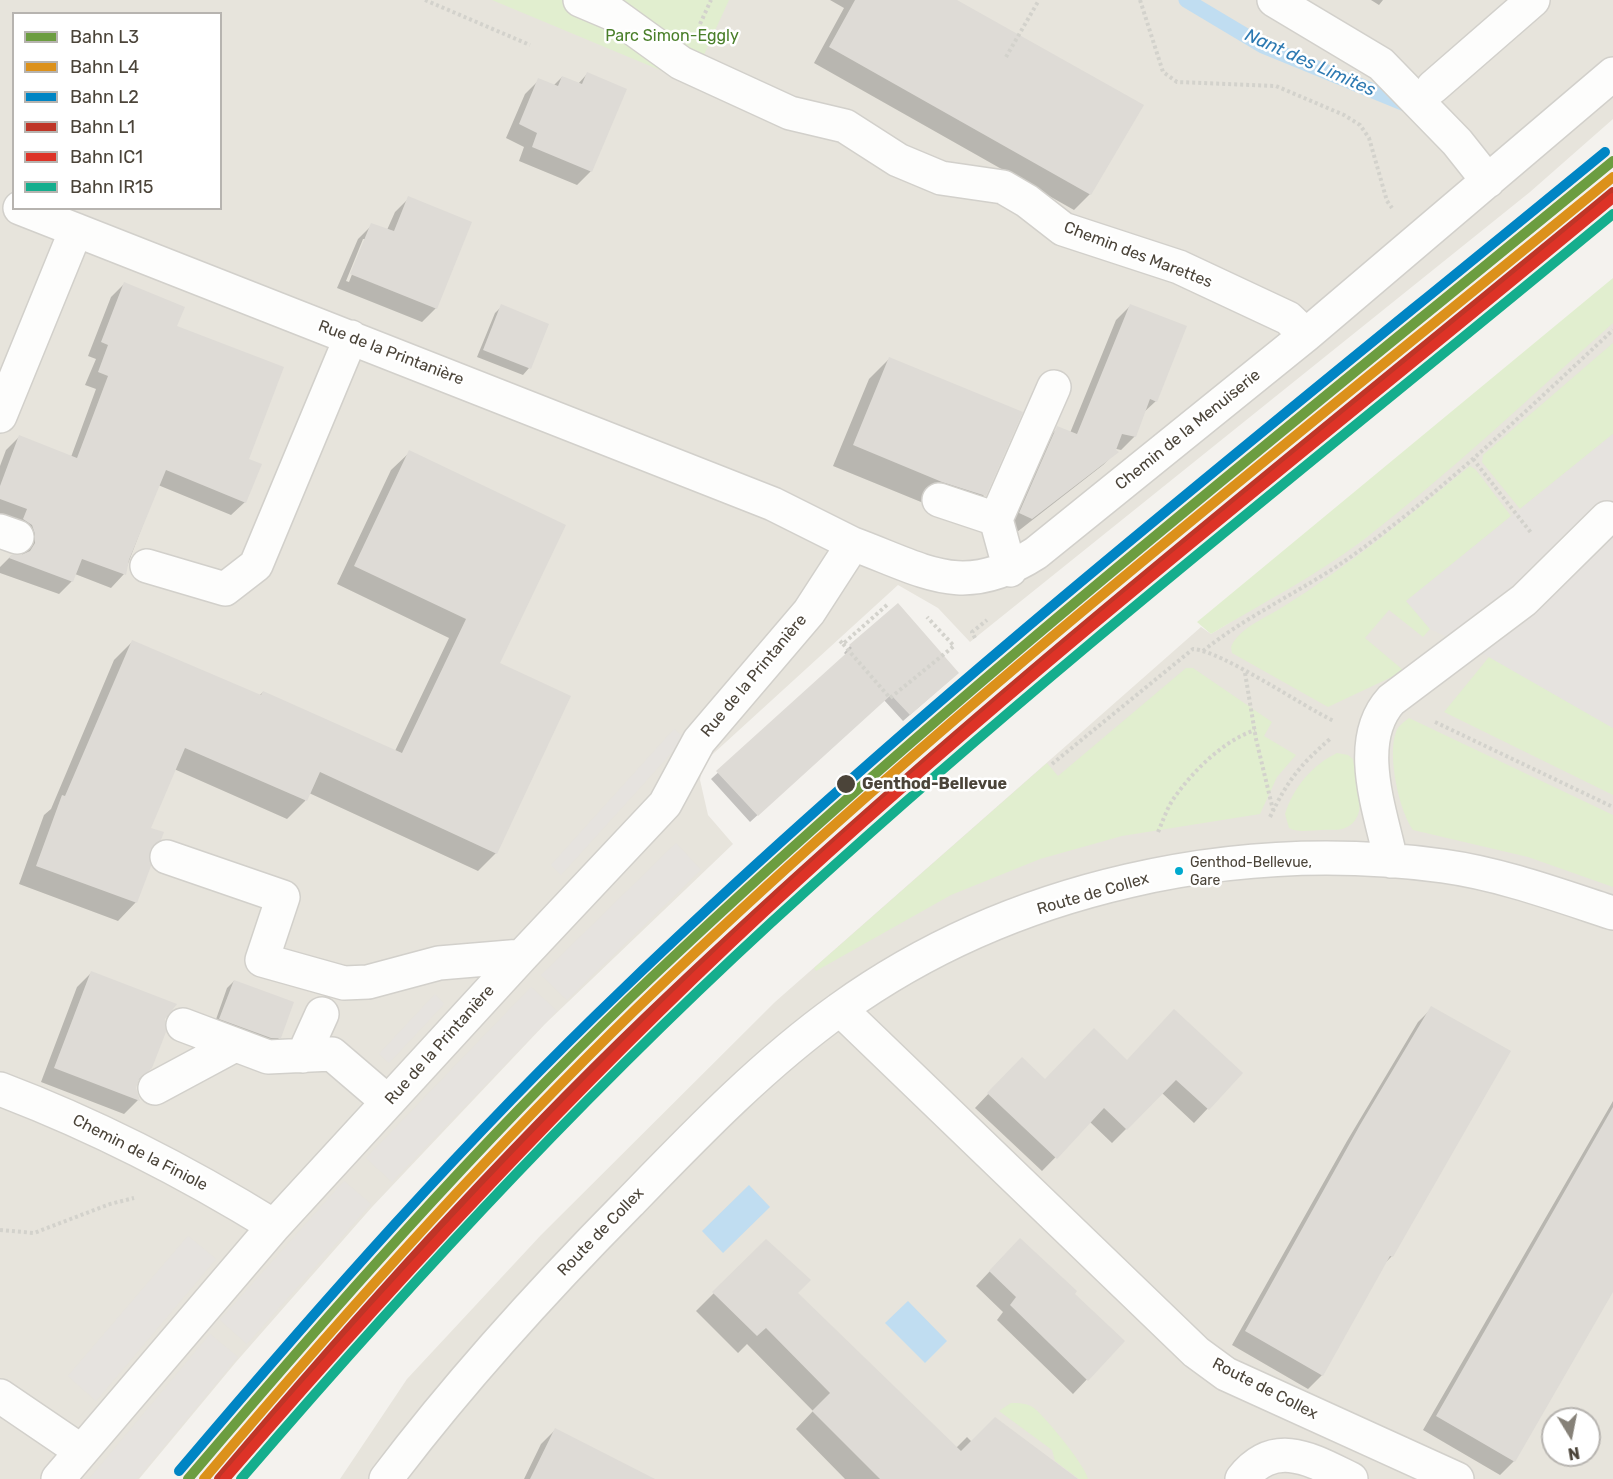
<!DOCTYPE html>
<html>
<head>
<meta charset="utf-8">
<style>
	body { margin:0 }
	#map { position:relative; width:1613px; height:1479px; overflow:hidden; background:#f4f2ee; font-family:Rubik,sans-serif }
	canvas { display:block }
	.legend { position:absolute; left:12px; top:12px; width:210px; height:198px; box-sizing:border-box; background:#fff; border:2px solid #b7b4b0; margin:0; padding:8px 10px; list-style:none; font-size:18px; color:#4b4439 }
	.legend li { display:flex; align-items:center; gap:12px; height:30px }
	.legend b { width:30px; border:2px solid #b7b4b0 }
	.north { position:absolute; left:1541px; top:1407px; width:60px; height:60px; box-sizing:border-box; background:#fff; border:2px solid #b7b4b0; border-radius:50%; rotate:170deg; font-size:16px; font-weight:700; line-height:24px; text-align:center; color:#4b4439 }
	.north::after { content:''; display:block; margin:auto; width:21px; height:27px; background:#868178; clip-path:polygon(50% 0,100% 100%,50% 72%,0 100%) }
</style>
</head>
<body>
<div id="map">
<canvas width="1613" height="1479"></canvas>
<ul class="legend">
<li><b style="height:8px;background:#6c9d40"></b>Bahn L3</li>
<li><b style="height:8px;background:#dc911b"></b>Bahn L4</li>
<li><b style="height:8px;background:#0085c4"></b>Bahn L2</li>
<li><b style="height:8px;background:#bf3527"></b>Bahn L1</li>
<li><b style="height:8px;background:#dd3327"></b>Bahn IC1</li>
<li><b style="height:8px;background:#15ae8d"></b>Bahn IR15</li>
</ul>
<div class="north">N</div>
</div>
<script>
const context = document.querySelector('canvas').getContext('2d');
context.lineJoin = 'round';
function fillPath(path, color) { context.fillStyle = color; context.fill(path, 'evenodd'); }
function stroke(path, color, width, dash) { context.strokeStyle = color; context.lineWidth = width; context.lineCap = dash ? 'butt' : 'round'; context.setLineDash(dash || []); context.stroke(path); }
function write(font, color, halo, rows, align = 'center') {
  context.font = font + ' Rubik,sans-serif'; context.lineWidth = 5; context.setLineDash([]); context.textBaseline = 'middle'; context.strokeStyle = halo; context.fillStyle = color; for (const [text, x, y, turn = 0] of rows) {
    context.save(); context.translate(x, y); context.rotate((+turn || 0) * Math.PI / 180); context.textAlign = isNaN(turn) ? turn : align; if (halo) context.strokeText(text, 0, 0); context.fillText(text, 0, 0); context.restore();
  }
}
fillPath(new Path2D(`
	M 0,0 L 1613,0 L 1613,119 L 1530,192 L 970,642 L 938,608 L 898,585 L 703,763 L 700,780 L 708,815 L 733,844 L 545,1024 L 372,1207 L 236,1362 L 139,1479 L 0,1479 ZM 14,14 L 220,14 L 220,208 L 14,208 Z
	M 1613,321 L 1613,1479 L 340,1479 L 407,1379 L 541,1235 L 775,1002 L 1201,627 L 1211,634 L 1360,542 L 1470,450 ZM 1553,1419 L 1589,1419 L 1589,1455 L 1553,1455 Z`), '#e7e4dc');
fillPath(new Path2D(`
	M 492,0 L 729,0 L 691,83 Z
	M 1613,278 L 1613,323 C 1531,396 1450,473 1362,541 C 1315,576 1261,604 1211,634 L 1197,622 Z
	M 1613,343 L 1613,434 L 1520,509 L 1482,462 L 1483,455 Z
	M 1470,466 L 1476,470 L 1511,516 L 1407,601 L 1430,629 L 1423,637 L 1389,610 L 1365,638 L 1403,670 L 1398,674 L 1328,707 L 1232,653 L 1231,647 C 1239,628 1264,619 1281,608 C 1348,567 1409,516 1470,466 Z
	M 1489,657 L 1613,728 L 1613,795 L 1444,712 Z
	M 1186,668 L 1193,668 L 1272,722 L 1264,736 L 1296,755 L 1277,777 L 1260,814 L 1122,836 L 1040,859 L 951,895 L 816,971 L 814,968 L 1047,763 L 1058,776 Z
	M 1409,718 L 1613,815 L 1613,887 L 1528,857 L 1413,830 C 1399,811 1387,755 1396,732 C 1398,726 1404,722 1409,718 Z
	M 1337,753 L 1348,755 L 1353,759 C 1356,778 1371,818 1345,828 C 1338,831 1329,829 1321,830 C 1311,830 1298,833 1289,828 L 1285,814 C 1293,788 1312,765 1337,753 Z
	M 1011,1403 C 1019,1403 1027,1403 1034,1408 C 1046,1418 1085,1465 1088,1479 L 1079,1479 L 1055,1461 L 1052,1450 L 999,1411 Z`), '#e1eecf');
fillPath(new Path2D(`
	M 1613,434 L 1613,728 L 1489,657 L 1430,629 L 1406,601 Z
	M 674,729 L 685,738 L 561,875 L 551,865 Z
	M 676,843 L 701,870 L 567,1000 L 541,975 Z
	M 531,987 L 557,1011 L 392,1182 L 366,1158 Z
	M 435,994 L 444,1004 L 389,1063 L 379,1054 Z
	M 344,1181 L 371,1204 L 247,1344 L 220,1320 Z
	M 188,1236 L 216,1259 L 96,1401 L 68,1376 Z
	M 210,1334 L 238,1357 L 137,1479 L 89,1479 Z`), '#e6e3df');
fillPath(new Path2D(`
	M 749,1185 L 770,1207 L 723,1253 L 702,1231 Z
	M 908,1301 L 947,1341 L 925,1363 L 885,1323 Z`), '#c0ddf1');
fillPath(new Path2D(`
	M 830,0 L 955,0 L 1142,106 L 1090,194 L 1074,210 L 814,63 L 844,8 Z
	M 1371,0 L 1383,0 L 1379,5 Z
	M 587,74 L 591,171 L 577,185 L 519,161 L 524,147 L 506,138 L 525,94 L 539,80 L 553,86 L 562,77 L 578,84 Z
	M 409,198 L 436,308 L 422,322 L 337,288 L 358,239 L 372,225 L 387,230 L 395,212 ZM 363,239 L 366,239 L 349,282 L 346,281 Z
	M 124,284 L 175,327 L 247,460 L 245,502 L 231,515 L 158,485 L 124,574 L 111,588 L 75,574 L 72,581 L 59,594 L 0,573 L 0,567 L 11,556 L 22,557 L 23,547 L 0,517 L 0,466 L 6,450 L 19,437 L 71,457 L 96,389 L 85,385 L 96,359 L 88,356 L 111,297 Z
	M 502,306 L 547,324 L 529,368 L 523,375 L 477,357 L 495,313 Z
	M 1130,306 L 1156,401 L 1143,413 L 1135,436 L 1121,450 L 1112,448 L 1116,452 L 1103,465 L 1017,532 L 1006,528 L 1044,442 L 1058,428 L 1070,433 L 1116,320 Z
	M 889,359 L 984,495 L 964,516 L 921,502 L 833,466 L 869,379 Z
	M 410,452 L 498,664 L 496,853 L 478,871 L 309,793 L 305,801 L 287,819 L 174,769 L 149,829 L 148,851 L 136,902 L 118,921 L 19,884 L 44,815 L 51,809 L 114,660 L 132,642 L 259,696 L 263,692 L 395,751 L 449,638 L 337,584 L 391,470 Z
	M 850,646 L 950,680 L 903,721 L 884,700 L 750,822 L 711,779 L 846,655 L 844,653 Z
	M 91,973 L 164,1018 L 151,1067 L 136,1082 L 135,1088 L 138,1100 L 124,1114 L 41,1082 L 77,987 Z
	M 234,981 L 280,1037 L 273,1044 L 214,1025 L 227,988 Z
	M 1432,1008 L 1392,1256 L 1383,1265 L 1322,1375 L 1308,1389 L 1232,1345 L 1347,1141 L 1418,1022 Z
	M 1127,1062 L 1241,1073 L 1194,1123 L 1162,1093 L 1112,1143 L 1090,1122 L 1042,1171 L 975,1108 L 1008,1073 L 1045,1081 Z
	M 1613,1101 L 1613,1289 L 1514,1461 L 1500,1475 L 1423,1430 Z
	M 766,1241 L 796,1293 L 956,1448 L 967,1437 L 972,1442 L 1077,1479 L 845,1479 L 796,1429 L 813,1411 L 747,1344 L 738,1353 L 696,1311 Z
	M 1006,1254 L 1072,1294 L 1123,1341 L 1073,1394 L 997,1320 L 1003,1312 L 976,1286 Z
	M 555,1430 L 651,1479 L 524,1479 L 541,1444 Z`), '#0003');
stroke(new Path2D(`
	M 1186,0 L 1263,46 L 1405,104`), '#c0ddf1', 15);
fillPath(new Path2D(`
	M 855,0 L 957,0 L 1144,105 L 1091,195 L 829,47 Z
	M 587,72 L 627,89 L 592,172 L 532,147 L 537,133 L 519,124 L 538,78 L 558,86 L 562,76 L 582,84 Z
	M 408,196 L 472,222 L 437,309 L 350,274 L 371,223 L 394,231 Z
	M 124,282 L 185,307 L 177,326 L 284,367 L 249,459 L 262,464 L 246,503 L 166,470 L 129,560 L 126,575 L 82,559 L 73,582 L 9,558 L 11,555 L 21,555 L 30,551 L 35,543 L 35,534 L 32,525 L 23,519 L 27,509 L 0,499 L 0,486 L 19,435 L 77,458 L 108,376 L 98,372 L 108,345 L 101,342 Z
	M 501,304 L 549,324 L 531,369 L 483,350 Z
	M 1130,304 L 1187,326 L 1157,402 L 1150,399 L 1136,437 L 1122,434 L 1116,450 L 1119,452 L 1032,519 L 1019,513 L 1057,426 L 1077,434 Z
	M 889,357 L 1023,412 L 986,496 L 942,482 L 853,445 Z
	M 409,450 L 566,525 L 500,663 L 571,696 L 497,854 L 320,772 L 307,801 L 185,748 L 151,828 L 164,832 L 161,840 L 150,850 L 151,866 L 137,903 L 36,866 L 62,795 L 65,796 L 132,640 L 261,695 L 263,691 L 402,753 L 466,619 L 354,566 Z
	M 898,603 L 959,673 L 910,715 L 891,695 L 758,816 L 716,771 L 852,648 L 849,645 Z
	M 91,971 L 177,1004 L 165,1019 L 166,1032 L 152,1068 L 139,1079 L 136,1088 L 140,1101 L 54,1068 Z
	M 234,980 L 294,1002 L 281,1038 L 271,1038 L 219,1019 Z
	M 1431,1006 L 1511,1051 L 1393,1257 L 1390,1256 L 1323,1376 L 1245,1331 L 1360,1125 Z
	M 1174,1009 L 1243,1073 L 1209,1110 L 1176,1080 L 1127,1130 L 1104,1108 L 1057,1159 L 987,1093 L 1022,1057 L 1045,1079 L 1094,1028 L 1127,1060 Z
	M 1613,1107 L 1613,1292 L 1515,1462 L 1436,1416 Z
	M 1020,1238 L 1077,1291 L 1075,1294 L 1125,1341 L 1088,1381 L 1010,1305 L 1016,1297 L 989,1271 Z
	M 766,1239 L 811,1280 L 798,1293 L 961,1451 L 995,1417 L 1078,1479 L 880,1479 L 812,1411 L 830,1393 L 766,1328 L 757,1336 L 712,1292 Z
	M 555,1428 L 655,1479 L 530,1479 Z`), '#dedbd6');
const minor = new Path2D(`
	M 580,0 L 613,14 L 681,63 L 790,113 L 845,126 L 898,160 L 941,178 L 1003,187 L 1027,201 L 1063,229 L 1179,267 L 1288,318 L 1306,335
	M 1274,0 L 1381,64 L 1457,142 L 1488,181
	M 1433,87 L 1533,0
	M 20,208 L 773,504 L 853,544 L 809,612 L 699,741 L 665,804 L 522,956 L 274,1226 L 58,1479
	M 0,416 L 76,230
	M 939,500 L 996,519
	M 0,531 L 17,537
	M 853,544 C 926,571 963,600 1036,553 L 1306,335 L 1613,74
	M 147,566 L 225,589 L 256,565 L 351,337
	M 1010,570 L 996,519 L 1054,387
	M 167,857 L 283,897 L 262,960 L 344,983 L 368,982 L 439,963 L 522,956
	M 1391,861 C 1381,812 1353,742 1391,700 L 1524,600 L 1607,518
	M 840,1009 L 1196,1352 L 1226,1374 L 1457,1479
	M 183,1025 L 268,1057 L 332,1054 L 388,1102
	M 303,1056 L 322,1014
	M 155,1088 L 235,1045
	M 0,1089 C 95,1125 188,1173 274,1226
	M 0,1396 L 81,1451
	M 386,1479 C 460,1381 543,1290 629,1203 C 696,1134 762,1065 840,1009 C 1011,886 1237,838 1443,866 C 1501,874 1558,895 1613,913
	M 1242,1479 C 1275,1437 1312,1460 1351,1479`);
stroke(minor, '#d2d0cb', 36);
stroke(new Path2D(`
	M 425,0 L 530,45
	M 1140,0 L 1163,72 L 1177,82 L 1276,86 L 1344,115 L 1360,125 L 1369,138 L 1387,201 L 1392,208
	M 700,24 L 711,0
	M 1006,57 L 1039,0
	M 1473,459 L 1532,534
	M 975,638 L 972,632 L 987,620
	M 840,641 L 843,644 L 888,604
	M 843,644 L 890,698 L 954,646 L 927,617
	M 1203,651 C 1250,613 1307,589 1356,553 C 1448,487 1530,407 1613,330
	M 1245,673 L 1256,739 L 1273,810
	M 1435,722 L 1613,807
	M 1052,764 L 1193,649 C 1222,651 1302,706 1334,721
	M 1270,817 C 1288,780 1299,766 1330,739
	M 1158,832 C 1163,821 1167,808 1174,798 C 1193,771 1223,741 1255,730
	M 0,1230 L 34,1233 L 110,1204 L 134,1198`), '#d3d2cc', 4, [3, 3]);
stroke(minor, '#fdfdfc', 33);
stroke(new Path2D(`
	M 188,1479 C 329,1313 474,1149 631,997 C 942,700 1281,434 1613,161`), '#6c9d40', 10);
stroke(new Path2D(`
	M 204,1479 C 341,1317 483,1158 635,1010 C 943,712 1283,448 1613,177`), '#dc911b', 10);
stroke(new Path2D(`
	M 179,1471 C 320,1305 465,1140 623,989 C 933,691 1273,425 1605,152`), '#0085c4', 10);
stroke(new Path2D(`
	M 219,1479 C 355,1319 495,1162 647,1016 C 952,723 1286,461 1613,192`), '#bf3527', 10);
stroke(new Path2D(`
	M 225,1479 C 405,1270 593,1068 797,882 C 1059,643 1340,425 1613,198`), '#dd3327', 10);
stroke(new Path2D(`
	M 241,1479 C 419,1272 604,1073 807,890 C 1066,654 1343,438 1613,214`), '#15ae8d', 10);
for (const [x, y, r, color] of [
	[846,784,10,"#4b4439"],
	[1179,871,5,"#00a9ce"]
]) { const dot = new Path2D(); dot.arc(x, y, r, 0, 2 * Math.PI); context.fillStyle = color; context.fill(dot); stroke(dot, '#fff', 2); }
write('14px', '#4b4439', '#fff', [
	["Genthod-Bellevue,",1190,863],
	["Gare",1190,881]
], 'left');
write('16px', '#4a7f2a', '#fff', [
	["Parc Simon-Eggly",672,36]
]);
write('16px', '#4b4439', '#fff', [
	["Chemin des Marettes",1138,255,21],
	["Rue de la Printanière",391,353,21],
	["Chemin de la Menuiserie",1188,430,-39],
	["Rue de la Printanière",754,676,-50],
	["Route de Collex",1093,894,-16],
	["Rue de la Printanière",440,1045,-48],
	["Chemin de la Finiole",140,1153,27],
	["Route de Collex",601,1232,-46],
	["Route de Collex",1265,1389,27]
]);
write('bold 16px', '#4b4439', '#fff', [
	["Genthod-Bellevue",862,784]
], 'left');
write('italic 18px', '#2e7ab2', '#fff', [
	["Nant des Limites",1310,63,24]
]);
</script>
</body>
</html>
